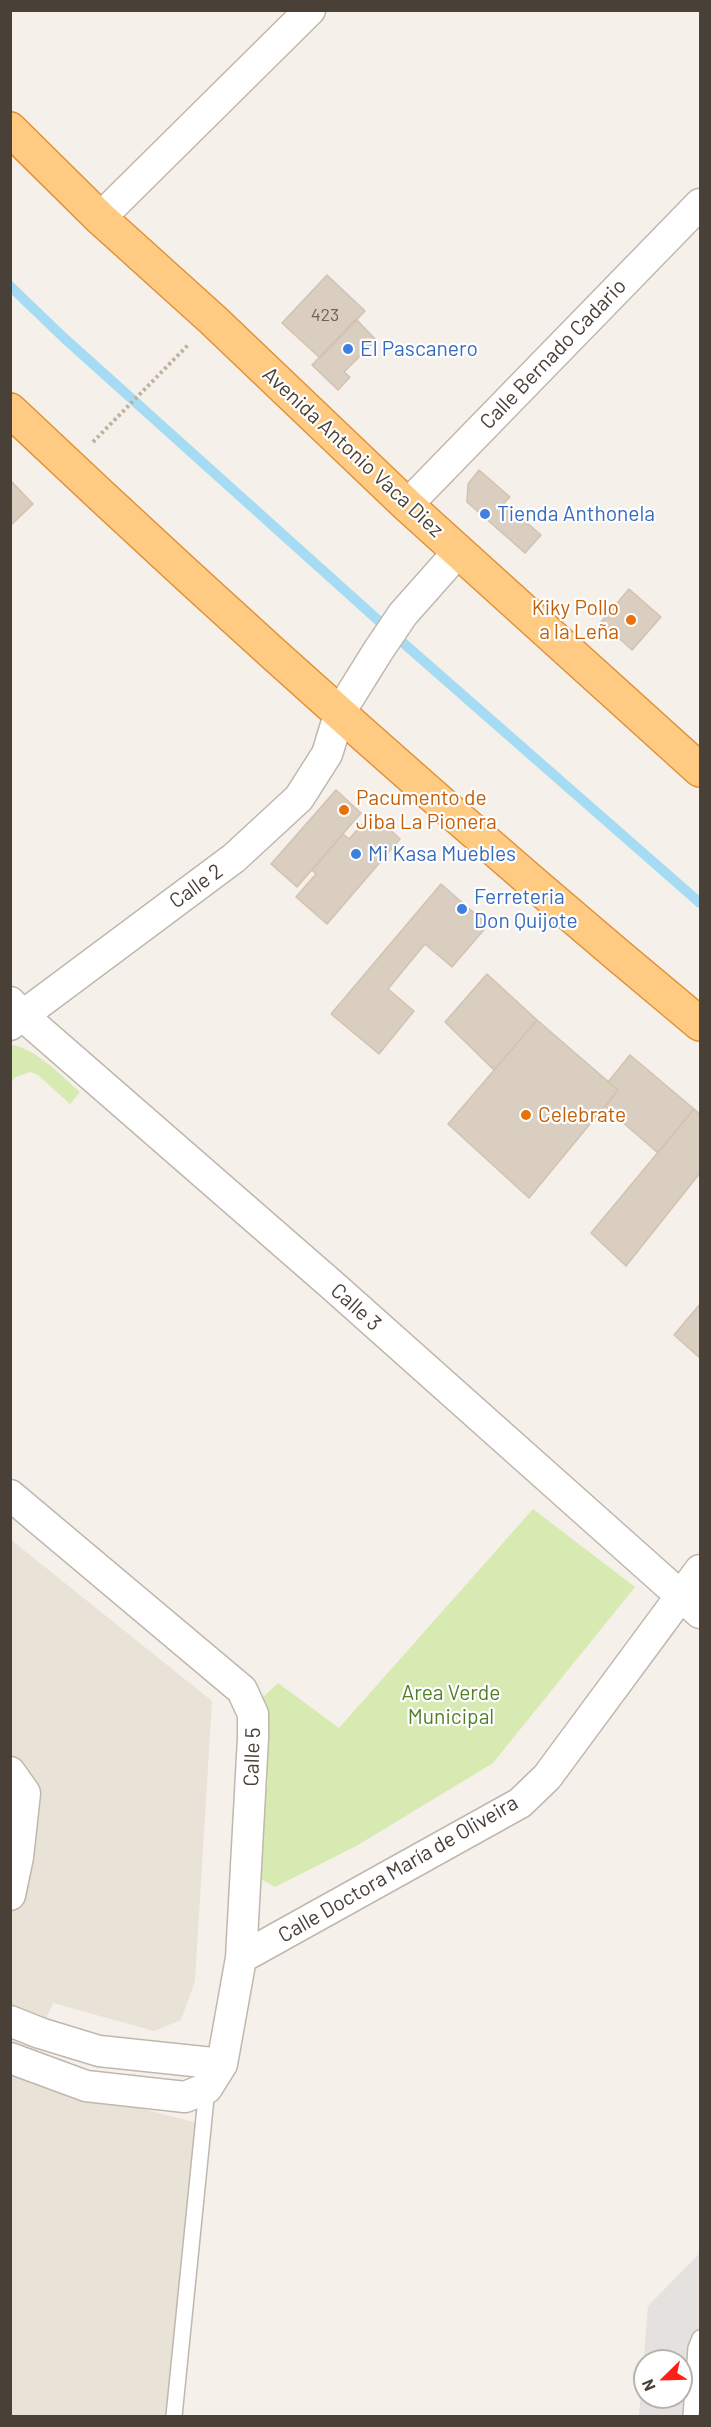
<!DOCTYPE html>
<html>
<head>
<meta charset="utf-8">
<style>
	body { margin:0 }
	#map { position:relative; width:711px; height:2427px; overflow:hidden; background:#f5f0ea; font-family:Barlow,sans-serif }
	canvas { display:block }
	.frame { position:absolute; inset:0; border:12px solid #494037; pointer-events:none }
	.north { position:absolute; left:633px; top:2349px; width:60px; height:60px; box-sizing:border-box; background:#fff; border:2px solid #b6b3af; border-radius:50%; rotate:247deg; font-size:16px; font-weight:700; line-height:24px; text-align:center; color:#494037 }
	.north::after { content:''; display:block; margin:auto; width:21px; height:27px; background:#ff2117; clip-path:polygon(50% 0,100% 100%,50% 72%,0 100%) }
</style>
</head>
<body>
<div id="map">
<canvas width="711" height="2427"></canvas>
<div class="frame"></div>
<div class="north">N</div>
</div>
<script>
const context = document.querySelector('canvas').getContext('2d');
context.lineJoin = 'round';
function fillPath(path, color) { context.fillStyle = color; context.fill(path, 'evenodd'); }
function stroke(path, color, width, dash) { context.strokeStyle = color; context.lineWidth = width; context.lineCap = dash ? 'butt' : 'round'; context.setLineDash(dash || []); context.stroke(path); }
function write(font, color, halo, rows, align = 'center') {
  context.font = font + ' Barlow,sans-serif'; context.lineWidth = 4.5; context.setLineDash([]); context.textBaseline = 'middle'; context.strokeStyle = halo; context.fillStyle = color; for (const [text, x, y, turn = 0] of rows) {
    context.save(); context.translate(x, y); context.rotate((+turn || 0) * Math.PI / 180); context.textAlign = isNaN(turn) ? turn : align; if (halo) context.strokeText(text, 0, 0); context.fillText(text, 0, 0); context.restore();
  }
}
fillPath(new Path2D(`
	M 10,1539 L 212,1701 L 195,1981 L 181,2020 L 154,2031 L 53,2003 L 40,2033 L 33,2068 L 36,2081 L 201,2124 L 180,2416 L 11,2416 Z`), '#e9e2d7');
fillPath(new Path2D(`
	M 14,1045 C 41,1053 59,1074 80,1092 L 70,1104 L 38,1075 L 30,1072 L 16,1077 L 11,1082 L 11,1047 Z
	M 533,1509 L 635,1587 L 493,1763 L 358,1845 L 275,1887 L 248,1872 L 268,1782 L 261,1699 L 278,1683 L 339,1728 Z`), '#d7eab2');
fillPath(new Path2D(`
	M 700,2253 L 700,2416 L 639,2416 L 648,2306 ZM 645,2361 L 681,2361 L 681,2397 L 645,2397 Z`), '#e4e1de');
stroke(new Path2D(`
	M 10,286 L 63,337 L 409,648 L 700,903`), '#a5dbf3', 10);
const building = new Path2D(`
	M 327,275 L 365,311 L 320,358 L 282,323 Z
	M 356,319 L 376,340 L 344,372 L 350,377 L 338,390 L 312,365 Z
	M 479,470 L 510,497 L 504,503 L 541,535 L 525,553 L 467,502 L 468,484 Z
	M 10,480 L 33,504 L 10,526 Z
	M 629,589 L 661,617 L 632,650 L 601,622 Z
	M 336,790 L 361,813 L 297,887 L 271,864 Z
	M 372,813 L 400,839 L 327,924 L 296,897 L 316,874 L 312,870 L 343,834 L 349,839 Z
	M 441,884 L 488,925 L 452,967 L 425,944 L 388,989 L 414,1011 L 379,1054 L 331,1014 Z
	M 487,974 L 537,1020 L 494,1070 L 445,1022 Z
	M 537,1020 L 618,1090 L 529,1198 L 448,1124 Z
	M 630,1055 L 694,1109 L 658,1153 L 605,1107 L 618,1090 L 608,1082 Z
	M 694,1109 L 700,1114 L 700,1173 L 626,1266 L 591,1233 Z
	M 700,1304 L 700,1358 L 674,1335 Z`);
fillPath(building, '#dacec1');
stroke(building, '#d2c2b1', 1.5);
const service = new Path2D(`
	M 174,2416 L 207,2088
	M 691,2416 L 696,2348 L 700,2338`);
const minor = new Path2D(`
	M 100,218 L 310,10
	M 407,505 L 700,204
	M 10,1002 L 22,1015 L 332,1285 L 700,1613
	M 10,1025 L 234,858 L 299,798 L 327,754 L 340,712 L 378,651 L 403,614 L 458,552
	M 10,1495 L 242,1690 L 253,1714 L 253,1738 L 241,1958 L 222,2064 L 207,2088 L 185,2097 L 86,2086 L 10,2058
	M 10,1772 L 25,1793 L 18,1857 L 10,1895
	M 241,1958 L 520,1803 L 547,1777 L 700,1570
	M 10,2021 L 40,2033 L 99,2051 L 222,2064`);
const trunk = new Path2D(`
	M 10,129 L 100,218 L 213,320 L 407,505 L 700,770
	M 10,410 C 234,622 464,828 700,1024`);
stroke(service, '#c1b7ac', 18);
stroke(minor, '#c1b7ac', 33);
stroke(trunk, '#e29137', 36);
stroke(new Path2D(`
	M 93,442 L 189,344`), '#c3b19c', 4, [3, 3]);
stroke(service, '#fff', 15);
stroke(minor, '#fff', 30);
stroke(trunk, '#ffca82', 33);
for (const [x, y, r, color] of [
	[348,349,6,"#3f7fe0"],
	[485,514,6,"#3f7fe0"],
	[631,620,6,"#e8710a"],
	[344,810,6,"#e8710a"],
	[356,854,6,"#3f7fe0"],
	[462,909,6,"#3f7fe0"],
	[526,1115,6,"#e8710a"]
]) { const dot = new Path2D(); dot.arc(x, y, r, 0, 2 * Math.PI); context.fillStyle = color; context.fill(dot); stroke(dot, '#fff', 2); }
write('18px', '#6d645a', null, [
	["423",325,315]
]);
write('21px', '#366cbe', '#fff', [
	["El Pascanero",360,349],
	["Tienda Anthonela",497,514],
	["Mi Kasa Muebles",368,854],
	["Ferreteria",474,897],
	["Don Quijote",474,921]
], 'left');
write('21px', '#494037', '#fff', [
	["Calle Bernado Cadario",553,354,-46],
	["Avenida Antonio Vaca Diez",353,452,43],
	["Calle 2",196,886,-36],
	["Calle 3",356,1307,42],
	["Calle 5",252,1757,-88],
	["Calle Doctora María de Oliveira",398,1869,-30]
]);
write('21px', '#c56008', '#fff', [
	["Kiky Pollo",619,608,"right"],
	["a la Leña",619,632,"right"],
	["Pacumento de",356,798],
	["Jiba La Pionera",356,822],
	["Celebrate",538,1115]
], 'left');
write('21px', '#517e28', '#fff', [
	["Area Verde",451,1693],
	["Municipal",451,1717]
]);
</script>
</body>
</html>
